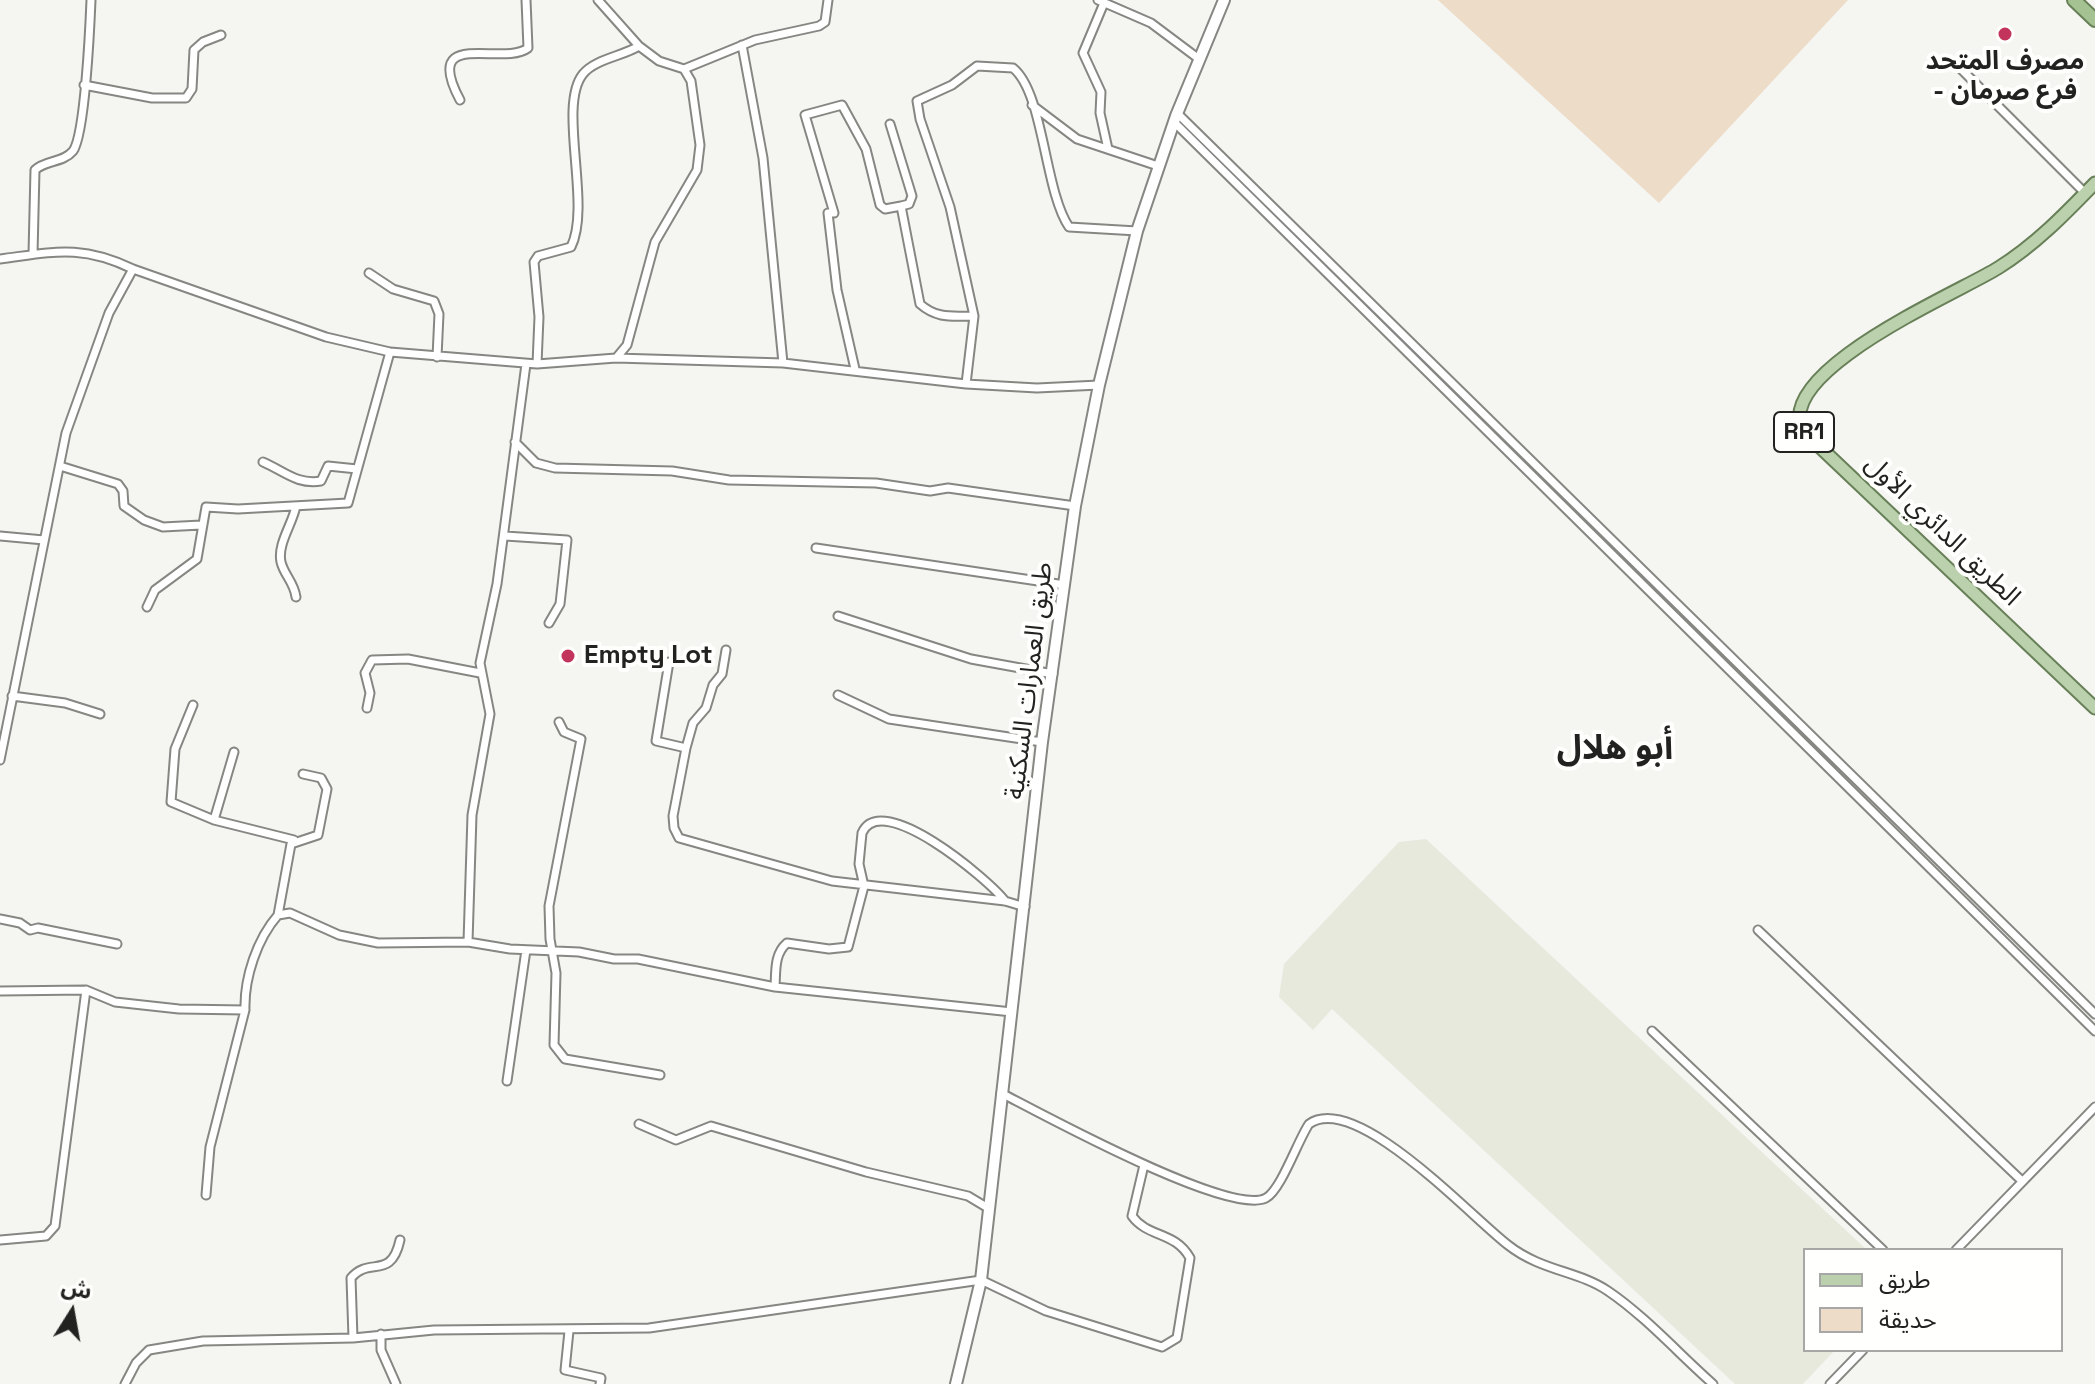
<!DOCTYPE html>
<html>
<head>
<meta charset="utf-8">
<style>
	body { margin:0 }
	#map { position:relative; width:2095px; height:1384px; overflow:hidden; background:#f5f5f1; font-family:"Space Grotesk","Noto Sans Arabic",sans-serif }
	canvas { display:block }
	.legend { position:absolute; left:1803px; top:1248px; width:260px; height:104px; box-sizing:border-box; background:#fffffe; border:2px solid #a7a7a6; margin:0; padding:10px 14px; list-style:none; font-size:24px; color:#222221 }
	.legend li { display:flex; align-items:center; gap:16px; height:40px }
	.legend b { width:40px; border:2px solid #a7a7a6 }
	.north { position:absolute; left:32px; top:1272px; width:80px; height:80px; -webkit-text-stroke:6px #fffffe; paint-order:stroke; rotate:11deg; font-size:22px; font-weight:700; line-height:32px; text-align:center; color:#222221 }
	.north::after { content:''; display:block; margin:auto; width:28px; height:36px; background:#222221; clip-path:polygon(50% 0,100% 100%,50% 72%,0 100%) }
</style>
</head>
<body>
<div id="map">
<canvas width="2095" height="1384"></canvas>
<ul class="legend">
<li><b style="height:10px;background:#bbd1ad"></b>طريق</li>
<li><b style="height:22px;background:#eddcc8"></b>حديقة</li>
</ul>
<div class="north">ش</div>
</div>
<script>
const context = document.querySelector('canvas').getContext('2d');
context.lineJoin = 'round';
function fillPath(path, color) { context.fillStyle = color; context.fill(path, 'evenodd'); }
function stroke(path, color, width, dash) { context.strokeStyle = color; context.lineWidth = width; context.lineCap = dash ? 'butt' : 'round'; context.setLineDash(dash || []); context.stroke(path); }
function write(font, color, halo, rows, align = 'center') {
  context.font = font + ' "Space Grotesk","Noto Sans Arabic",sans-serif'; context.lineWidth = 8; context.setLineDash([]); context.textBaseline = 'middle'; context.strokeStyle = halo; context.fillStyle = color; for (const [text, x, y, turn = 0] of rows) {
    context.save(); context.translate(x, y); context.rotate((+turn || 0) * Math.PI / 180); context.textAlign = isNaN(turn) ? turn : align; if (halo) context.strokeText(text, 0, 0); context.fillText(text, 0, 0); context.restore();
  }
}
fillPath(new Path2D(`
	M 1426,839 L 1867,1250 L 1805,1250 L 1805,1350 L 1835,1350 L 1803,1384 L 1735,1384 L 1332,1009 L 1313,1030 L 1279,997 L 1284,964 L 1399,842 Z`), '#e7e9dd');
fillPath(new Path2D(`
	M 1438,0 L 1848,0 L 1659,203 Z`), '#eddcc8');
const minor = new Path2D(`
	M 598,0 L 639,46 L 659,61 L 684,69 L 691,81 L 700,145 L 697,170 L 655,242 L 627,345 L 617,357
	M 1098,0 L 1151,23 L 1199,59
	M 1104,3 L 1083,53 L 1101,92 L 1100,113 L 1108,149
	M 742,45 L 763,158 L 783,363
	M 1957,65 L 2085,193
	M 684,69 L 755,40 L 819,26 L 825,22 L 828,0
	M 84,85 L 152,98 L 186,98 L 192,89 L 194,50 L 203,42 L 221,35
	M 460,100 C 421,27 503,67 528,48 L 526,0
	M 1032,105 L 1077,139 L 1158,166
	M 1177,113 L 2095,1014
	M 1174,122 L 2095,1031
	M 890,124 L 912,196 L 909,204 L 901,206
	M 33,254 L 35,170 C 45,160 63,163 73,151 C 85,135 90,25 91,0
	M 0,259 C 54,252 81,244 133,269 L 109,313 L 66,433 L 0,760
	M 133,269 L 326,337 L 390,352 L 537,364 L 616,358 L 783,363 L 966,384 L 1037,388 L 1099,385
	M 369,273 L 393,289 L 434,301 L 439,314 L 437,357
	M 537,364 L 539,317 L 534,262 L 538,256 L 571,247 C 592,205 557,106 583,74 C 595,59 623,56 639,46
	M 855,369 L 837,290 L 828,213 L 834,213 L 805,115 L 842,105 L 866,149 L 880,205 L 885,209 L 901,206 L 920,304 C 937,319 952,316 974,316
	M 966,384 L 974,316 L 950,207 L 920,119 L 917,101 L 952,85 L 977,66 L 1013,68 C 1044,93 1044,190 1069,227 L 1137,231
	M 515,442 L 536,463 L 555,468 L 672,471 L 729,480 L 876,483 L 930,491 L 948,488 L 1075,506
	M 263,462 C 284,471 297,485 321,481 L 328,466 L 357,469
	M 60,466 L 118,484 L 123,491 L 124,506 L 144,520 L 163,527 L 201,525
	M 296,506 C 293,523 277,544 281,562 C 284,575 294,582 296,597
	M 0,536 L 44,540
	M 505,536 L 567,540 L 560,604 L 549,623
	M 816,548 L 1065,585
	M 147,607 L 155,590 L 197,559 L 206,507 L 238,509 L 348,503 L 390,352
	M 838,616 L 971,659 L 1053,674
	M 726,650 L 722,674 L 713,685 L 706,708 L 693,723 L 686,748 L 673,816 L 674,828 L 679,838 L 832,881 L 1005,901 L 1025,907
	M 669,662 L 656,741 L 686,748
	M 838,695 L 889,719 L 1042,742
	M 12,696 L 65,703 L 100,714
	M 193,705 L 175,749 L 171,802 L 214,820 L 294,840
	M 367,708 L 370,693 L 365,673 L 372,660 L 408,659 L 480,673
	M 559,722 L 564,732 L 581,739 L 549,906 L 550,939 L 556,973 L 554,1045 L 565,1059 L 660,1075
	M 214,820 L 234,752
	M 278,915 L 291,844 L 318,835 L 327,789 L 321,778 L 303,774
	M 0,919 L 20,923 L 30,930 L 38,928 L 117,944
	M 1758,930 L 2022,1181
	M 468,942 L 472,815 L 490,714 L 480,663 L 497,584 L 526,364
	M 775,987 C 776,971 774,954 787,943 L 829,949 L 848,947 L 864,886 L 859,864 L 862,833 C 881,789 988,879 1005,901
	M 0,991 L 86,990 L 115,1002 L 179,1009 L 245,1010 C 244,978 257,939 278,915 L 290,913 L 339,935 L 378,943 L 468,942 L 510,949 L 579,952 L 614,959 L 638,959 L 775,987 L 1012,1012
	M 1652,1031 L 1883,1250
	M 507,1081 L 526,950
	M 1001,1093 C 1042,1114 1230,1217 1266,1198 C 1281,1190 1298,1140 1309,1124 C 1356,1091 1471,1217 1508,1245 C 1541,1271 1579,1271 1608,1291 C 1645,1316 1679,1354 1713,1384
	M 639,1124 L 676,1140 L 711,1126 L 866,1172 L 968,1196 L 988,1208
	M 206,1195 L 210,1147 L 245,1010
	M 0,1240 L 46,1236 L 55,1226 L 86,990
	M 1956,1250 L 2095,1107
	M 569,1331 L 565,1370 L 601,1378 L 600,1384
	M 381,1334 L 381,1350 L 396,1384
	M 353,1338 L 351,1278 C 369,1256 391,1281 400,1240
	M 125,1384 L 136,1363 L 149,1350 L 203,1341 L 353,1338 L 434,1330 L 649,1328 L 981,1280 L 1046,1311 L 1162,1347 L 1177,1338 L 1190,1258 C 1175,1231 1148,1238 1132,1216 L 1144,1165
	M 1830,1384 L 1863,1350`);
const secondary = new Path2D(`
	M 956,1384 L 981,1280 L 1042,742 L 1075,506 L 1099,385 L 1137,231 L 1176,116 L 1224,0`);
const primary = new Path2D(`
	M 2095,183 C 2065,214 2035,245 1998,268 C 1960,292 1772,371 1803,431 L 2095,708`);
const trunk = new Path2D(`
	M 2074,0 L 2095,20`);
stroke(minor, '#868683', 11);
stroke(secondary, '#868683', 14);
stroke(primary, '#688058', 15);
stroke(trunk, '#688058', 16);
stroke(minor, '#fff', 7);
stroke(secondary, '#fff', 10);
stroke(primary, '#bbd1ad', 11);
stroke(trunk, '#a4c292', 12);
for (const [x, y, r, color] of [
	[2005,34,8,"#c3345c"],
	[568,656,8,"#c3345c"]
]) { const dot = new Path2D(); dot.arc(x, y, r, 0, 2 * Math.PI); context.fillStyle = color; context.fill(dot); stroke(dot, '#fffffe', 3); }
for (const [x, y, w] of [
	[1804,432,60]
]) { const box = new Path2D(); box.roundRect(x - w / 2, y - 20, w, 40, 6); context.fillStyle = '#fffffe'; context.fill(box); stroke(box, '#222221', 2); }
write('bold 24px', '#222221', null, [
	["RR1",1804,432]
]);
write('bold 26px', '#222221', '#fffffe', [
	["مصرف المتحد",2005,62],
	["- فرع صرمان",2005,92],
	["Empty Lot",584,656,"left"]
]);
write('26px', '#222221', '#fffffe', [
	["الطريق الدائري الأول",1942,531,44],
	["طريق العمارات السكنية",1030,681,-83]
]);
write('bold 34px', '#222221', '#fffffe', [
	["أبو هلال",1615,750]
]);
</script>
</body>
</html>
